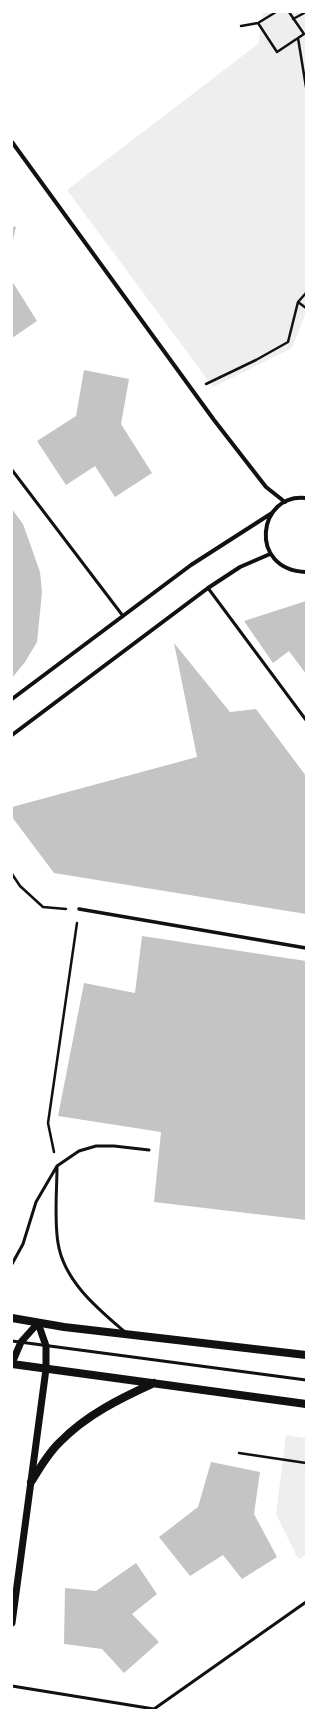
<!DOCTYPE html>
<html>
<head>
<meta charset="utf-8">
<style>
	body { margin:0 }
	#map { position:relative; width:318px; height:1722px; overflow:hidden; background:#fff; font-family:Poppins,sans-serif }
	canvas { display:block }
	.frame { position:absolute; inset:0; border:13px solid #fff; pointer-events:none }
</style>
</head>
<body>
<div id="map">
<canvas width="318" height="1722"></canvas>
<div class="frame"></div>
</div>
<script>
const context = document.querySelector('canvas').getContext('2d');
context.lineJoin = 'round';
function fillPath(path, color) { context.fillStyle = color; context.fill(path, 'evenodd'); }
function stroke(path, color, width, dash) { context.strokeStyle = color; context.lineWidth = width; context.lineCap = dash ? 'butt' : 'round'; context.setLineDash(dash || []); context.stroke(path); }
fillPath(new Path2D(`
	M 263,12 L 306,12 L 306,313 L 292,348 L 213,387 L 67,190 L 258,44 Z
	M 286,1435 L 306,1438 L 306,1555 L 298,1559 L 276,1514 Z`), '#eee');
fillPath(new Path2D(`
	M 12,226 L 16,227 L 13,240 L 12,240 Z
	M 12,281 L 37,321 L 12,338 Z
	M 84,370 L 129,379 L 121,424 L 152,473 L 115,497 L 95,466 L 66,485 L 37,441 L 76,416 Z
	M 12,509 L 23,524 L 33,552 L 40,572 L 42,592 L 37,642 L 25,662 L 12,678 Z
	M 306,601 L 306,674 L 289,651 L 273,663 L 244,621 Z
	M 174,643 L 230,712 L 256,709 L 306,776 L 306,914 L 54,873 L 12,817 L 12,807 L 197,757 Z
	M 142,936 L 306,961 L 306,1220 L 154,1202 L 161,1132 L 58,1116 L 84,983 L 135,993 Z
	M 211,1462 L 260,1472 L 254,1514 L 277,1557 L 242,1579 L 223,1555 L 190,1576 L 159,1537 L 198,1507 Z
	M 136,1563 L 157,1594 L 132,1614 L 159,1642 L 124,1673 L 102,1649 L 64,1644 L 65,1588 L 96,1591 Z`), '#c4c4c4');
stroke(new Path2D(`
	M 276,12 L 258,23 L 277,52 L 304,34 L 289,12
	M 293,19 L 306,12
	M 241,26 L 258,23
	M 298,38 L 306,87
	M 298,302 L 306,308
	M 206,384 L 256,360 L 288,342 L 298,302 L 306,293
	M 12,874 L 20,886 L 43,907 L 66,909
	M 54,1152 L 48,1123 L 77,923
	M 239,1453 L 306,1463`), '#111', 2.5);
stroke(new Path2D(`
	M 12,470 L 123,616
	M 208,588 L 306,720
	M 57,1166 C 57,1191 54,1218 58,1243 C 64,1281 97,1308 125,1332
	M 12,1264 L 23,1244 L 36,1202 L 57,1166 L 79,1151 L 96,1146 L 114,1146 L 149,1150
	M 12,1341 L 306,1380
	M 12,1686 L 154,1709 L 306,1602`), '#111', 3);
stroke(new Path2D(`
	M 79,909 L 306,948`), '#111', 3.5);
stroke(new Path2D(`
	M 12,142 L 214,420 L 266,487 L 285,502
	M 306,498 C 258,492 247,570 306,572
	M 12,699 L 191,565 L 272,513
	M 12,735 L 208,588 L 240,567 L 270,554`), '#111', 4);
stroke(new Path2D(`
	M 12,1363 L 21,1342 L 38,1323 L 46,1346 L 46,1369 L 12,1623`), '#111', 7);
stroke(new Path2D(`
	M 12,1318 L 64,1327 L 306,1355
	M 12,1364 L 306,1404
	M 31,1482 C 40,1468 48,1453 60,1442 C 86,1415 121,1398 154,1383`), '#111', 8);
</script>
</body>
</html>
